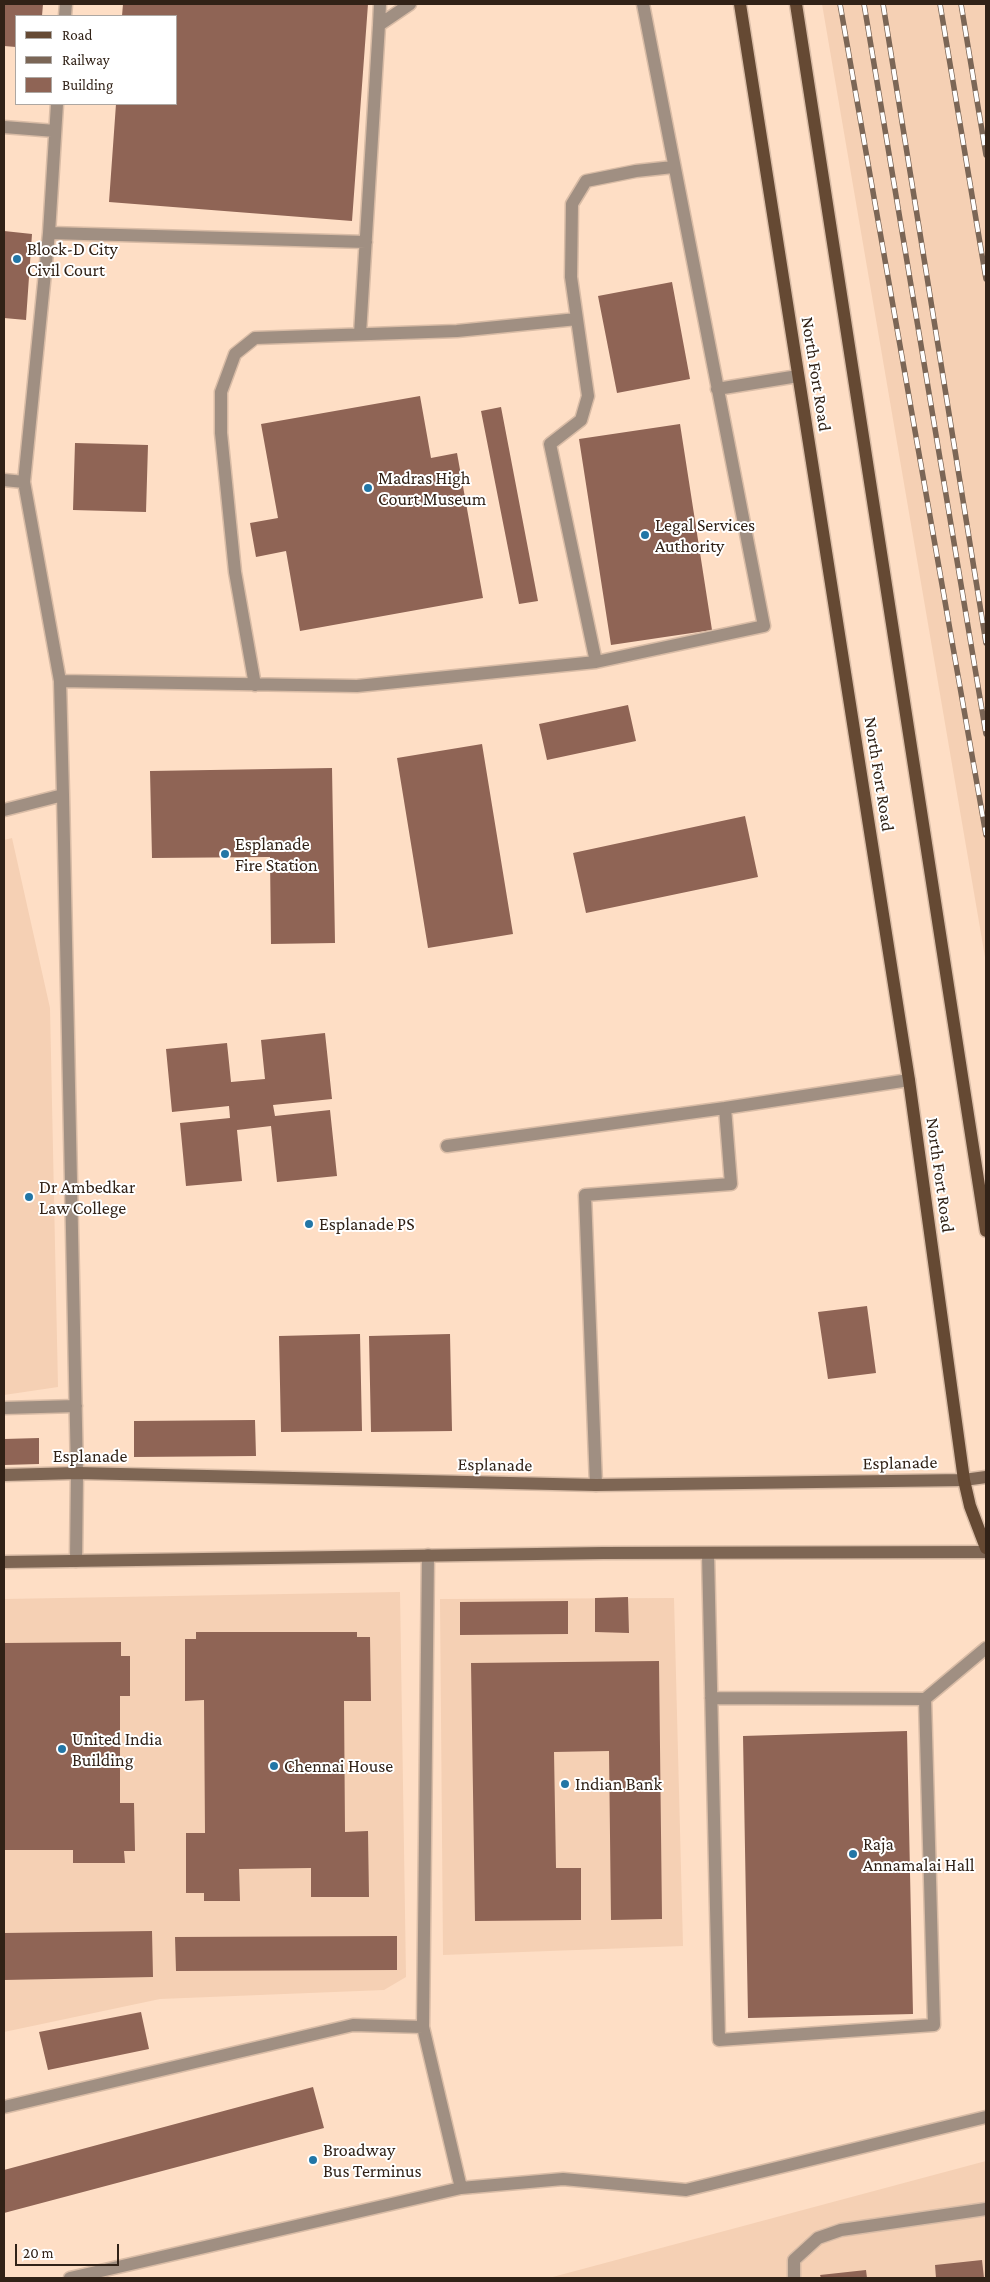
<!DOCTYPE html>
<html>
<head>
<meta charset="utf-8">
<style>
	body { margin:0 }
	#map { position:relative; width:990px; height:2282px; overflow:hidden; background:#fedec5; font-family:"Crimson Pro",serif }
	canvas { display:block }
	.frame { position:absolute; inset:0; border:5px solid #312217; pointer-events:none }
	.legend { position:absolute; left:15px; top:15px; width:162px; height:90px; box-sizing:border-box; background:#fff; border:1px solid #ada7a2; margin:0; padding:6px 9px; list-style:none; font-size:15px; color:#312217 }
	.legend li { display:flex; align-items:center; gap:10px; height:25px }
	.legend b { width:25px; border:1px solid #ada7a2 }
	.scale { position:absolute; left:15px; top:2244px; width:104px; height:22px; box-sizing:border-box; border:2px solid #312217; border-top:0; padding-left:6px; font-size:15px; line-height:18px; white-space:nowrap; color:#312217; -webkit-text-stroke:4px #fff; paint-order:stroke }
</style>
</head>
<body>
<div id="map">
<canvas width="990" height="2282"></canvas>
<div class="frame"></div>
<ul class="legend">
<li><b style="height:6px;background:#654933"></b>Road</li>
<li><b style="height:6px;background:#7b6656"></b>Railway</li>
<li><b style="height:14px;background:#8f6455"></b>Building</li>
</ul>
<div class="scale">20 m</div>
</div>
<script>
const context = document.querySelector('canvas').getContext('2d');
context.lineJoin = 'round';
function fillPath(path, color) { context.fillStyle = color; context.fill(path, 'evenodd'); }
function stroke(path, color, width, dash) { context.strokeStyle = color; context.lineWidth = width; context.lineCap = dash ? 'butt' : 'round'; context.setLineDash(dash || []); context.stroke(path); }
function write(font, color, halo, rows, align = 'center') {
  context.font = font + ' "Crimson Pro",serif'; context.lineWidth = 4; context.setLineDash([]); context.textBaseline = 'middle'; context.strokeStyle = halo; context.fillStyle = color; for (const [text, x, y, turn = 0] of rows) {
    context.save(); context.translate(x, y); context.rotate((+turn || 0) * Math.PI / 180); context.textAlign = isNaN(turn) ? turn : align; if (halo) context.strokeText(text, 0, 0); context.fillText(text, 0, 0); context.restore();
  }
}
fillPath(new Path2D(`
	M 822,4 L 986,4 L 986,963 Z
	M 12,838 L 50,1008 L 58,1387 L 4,1395 L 4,840 Z
	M 400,1592 L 406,1977 L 384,1990 L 160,1999 L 4,2032 L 4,1599 Z
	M 674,1598 L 683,1946 L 443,1955 L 440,1599 Z
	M 986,2161 L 986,2278 L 549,2278 L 702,2237 Z`), '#f5d0b4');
fillPath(new Path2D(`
	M 4,4 L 43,4 L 42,16 L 16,16 L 16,47 L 4,46 Z
	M 123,4 L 368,4 L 352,221 L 109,202 L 116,104 L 176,104 L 176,16 L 122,16 Z
	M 4,231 L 32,234 L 26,320 L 4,318 Z
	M 672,282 L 690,379 L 617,393 L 598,296 Z
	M 420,396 L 431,458 L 457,453 L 483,598 L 300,631 L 286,551 L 256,557 L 250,523 L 278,518 L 261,424 Z
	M 501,407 L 538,601 L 519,604 L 481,411 Z
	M 680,424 L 712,630 L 611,645 L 579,439 Z
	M 75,443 L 148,445 L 146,512 L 73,510 Z
	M 628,705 L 636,741 L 547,760 L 539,724 Z
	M 482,744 L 513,934 L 428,948 L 397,758 Z
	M 332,768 L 335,943 L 271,944 L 270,857 L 152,858 L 150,771 Z
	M 745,816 L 758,877 L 586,913 L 573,853 Z
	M 325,1033 L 332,1099 L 273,1105 L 275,1116 L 330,1110 L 337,1176 L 277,1182 L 271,1126 L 237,1130 L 242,1181 L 186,1186 L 180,1123 L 230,1118 L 229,1106 L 172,1112 L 166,1049 L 227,1043 L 231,1082 L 265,1079 L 261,1040 Z
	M 867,1306 L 876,1373 L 828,1379 L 818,1312 Z
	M 360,1334 L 362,1431 L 281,1432 L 279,1336 Z
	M 450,1334 L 452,1431 L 371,1432 L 369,1336 Z
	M 255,1420 L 256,1456 L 134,1457 L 134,1421 Z
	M 39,1438 L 39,1464 L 4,1465 L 4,1439 Z
	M 628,1597 L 629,1633 L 595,1632 L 595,1598 Z
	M 568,1601 L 568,1634 L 460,1635 L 460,1602 Z
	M 196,1632 L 357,1632 L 357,1637 L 370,1637 L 371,1701 L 344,1701 L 345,1832 L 368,1831 L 369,1897 L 311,1897 L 311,1868 L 239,1869 L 240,1901 L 204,1901 L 204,1893 L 186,1893 L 186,1833 L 205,1833 L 204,1700 L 185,1701 L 185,1639 L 196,1639 Z
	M 121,1642 L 121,1656 L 130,1656 L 130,1696 L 120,1696 L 120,1803 L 134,1803 L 135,1851 L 124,1851 L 125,1863 L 73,1863 L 73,1850 L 4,1850 L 4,1643 Z
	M 659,1661 L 662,1919 L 611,1920 L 609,1751 L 554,1752 L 556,1868 L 581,1868 L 581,1920 L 475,1921 L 471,1663 Z
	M 907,1731 L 913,2014 L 748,2018 L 743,1736 Z
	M 152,1931 L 153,1977 L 4,1980 L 4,1933 Z
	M 397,1936 L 397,1970 L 176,1971 L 175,1937 Z
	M 141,2012 L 149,2049 L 48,2070 L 39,2032 Z
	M 313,2087 L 324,2128 L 4,2213 L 4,2170 Z
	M 982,2260 L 984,2278 L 936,2278 L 935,2265 Z
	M 866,2270 L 867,2278 L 821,2278 L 820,2275 Z`), '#8f6455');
const service = new Path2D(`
	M 65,16 L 66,4
	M 379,25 L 380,4
	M 4,127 L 55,131
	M 49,233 L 366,242
	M 360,334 L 379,25 L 410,4
	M 717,389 L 798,376
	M 4,480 L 24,482 L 49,233 L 57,104
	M 24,482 L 60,681
	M 596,662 L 764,626 L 643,4
	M 255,685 L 235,572 L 221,433 L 221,392 L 235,354 L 255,338 L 457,331 L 577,319
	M 63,795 L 60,681 L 357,686 L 596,662 L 550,444 L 581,420 L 588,396 L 571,277 L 572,204 L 586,181 L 636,171 L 673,167
	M 4,810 L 63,795 L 77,1473
	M 447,1146 L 725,1108
	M 4,1408 L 76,1406
	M 596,1485 L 585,1195 L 731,1184 L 725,1108 L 909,1080
	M 708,1554 L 719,2040 L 934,2025 L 925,1699 L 986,1648
	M 428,1555 L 423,2027 L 461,2188
	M 711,1698 L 925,1699
	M 4,2107 L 353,2025 L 423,2027
	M 70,2278 L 461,2188 L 563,2179 L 686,2190 L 986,2117`);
const minor = new Path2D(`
	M 76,1561 L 77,1473
	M 794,2278 L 794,2260 L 818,2238 L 841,2230 L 986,2209`);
const secondary = new Path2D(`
	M 4,1475 L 77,1473 L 596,1485 L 964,1480 L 986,1477
	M 4,1562 L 603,1553 L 986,1552`);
const primary = new Path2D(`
	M 740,4 L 909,1080 L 964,1480 L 970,1506 L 986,1548
	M 796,4 L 986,1231`);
stroke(service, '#d9bca6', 15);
stroke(minor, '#d9bca6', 15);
stroke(secondary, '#d9bca6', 15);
stroke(primary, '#d9bca6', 15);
stroke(service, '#a08f82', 12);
stroke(minor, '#a08f82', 12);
stroke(secondary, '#7e6654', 12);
stroke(primary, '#654933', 12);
const rail = new Path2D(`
	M 840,4 L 986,835
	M 864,4 L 986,734
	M 883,4 L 986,643
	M 940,4 L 986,279
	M 961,4 L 986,155`);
stroke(rail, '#7b6656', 5.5);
stroke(rail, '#fff', 4, [11]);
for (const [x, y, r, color] of [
	[17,259,5,"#2276a6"],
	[368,488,5,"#2276a6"],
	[645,535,5,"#2276a6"],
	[225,854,5,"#2276a6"],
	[29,1197,5,"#2276a6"],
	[309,1224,5,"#2276a6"],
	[62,1749,5,"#2276a6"],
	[274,1766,5,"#2276a6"],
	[565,1784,5,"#2276a6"],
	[853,1854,5,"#2276a6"],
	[313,2160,5,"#2276a6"]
]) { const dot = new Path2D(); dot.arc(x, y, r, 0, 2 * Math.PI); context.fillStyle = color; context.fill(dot); stroke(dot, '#fff', 2); }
write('18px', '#312217', '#fff', [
	["Block-D City",27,249],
	["Civil Court",27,270],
	["Madras High",378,478],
	["Court Museum",378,499],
	["Legal Services",655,525],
	["Authority",655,546],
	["Esplanade",235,844],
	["Fire Station",235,865],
	["Dr Ambedkar",39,1187],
	["Law College",39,1208],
	["Esplanade PS",319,1224],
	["United India",72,1739],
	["Building",72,1760],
	["Chennai House",284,1766],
	["Indian Bank",575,1784],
	["Raja",863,1844],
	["Annamalai Hall",863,1865],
	["Broadway",323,2150],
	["Bus Terminus",323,2171]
], 'left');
write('18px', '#312217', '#fff', [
	["North Fort Road",816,374,81],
	["North Fort Road",879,774,81],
	["North Fort Road",940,1175,82],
	["Esplanade",90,1456],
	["Esplanade",900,1463,-1],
	["Esplanade",495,1465,1]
]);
</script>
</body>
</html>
